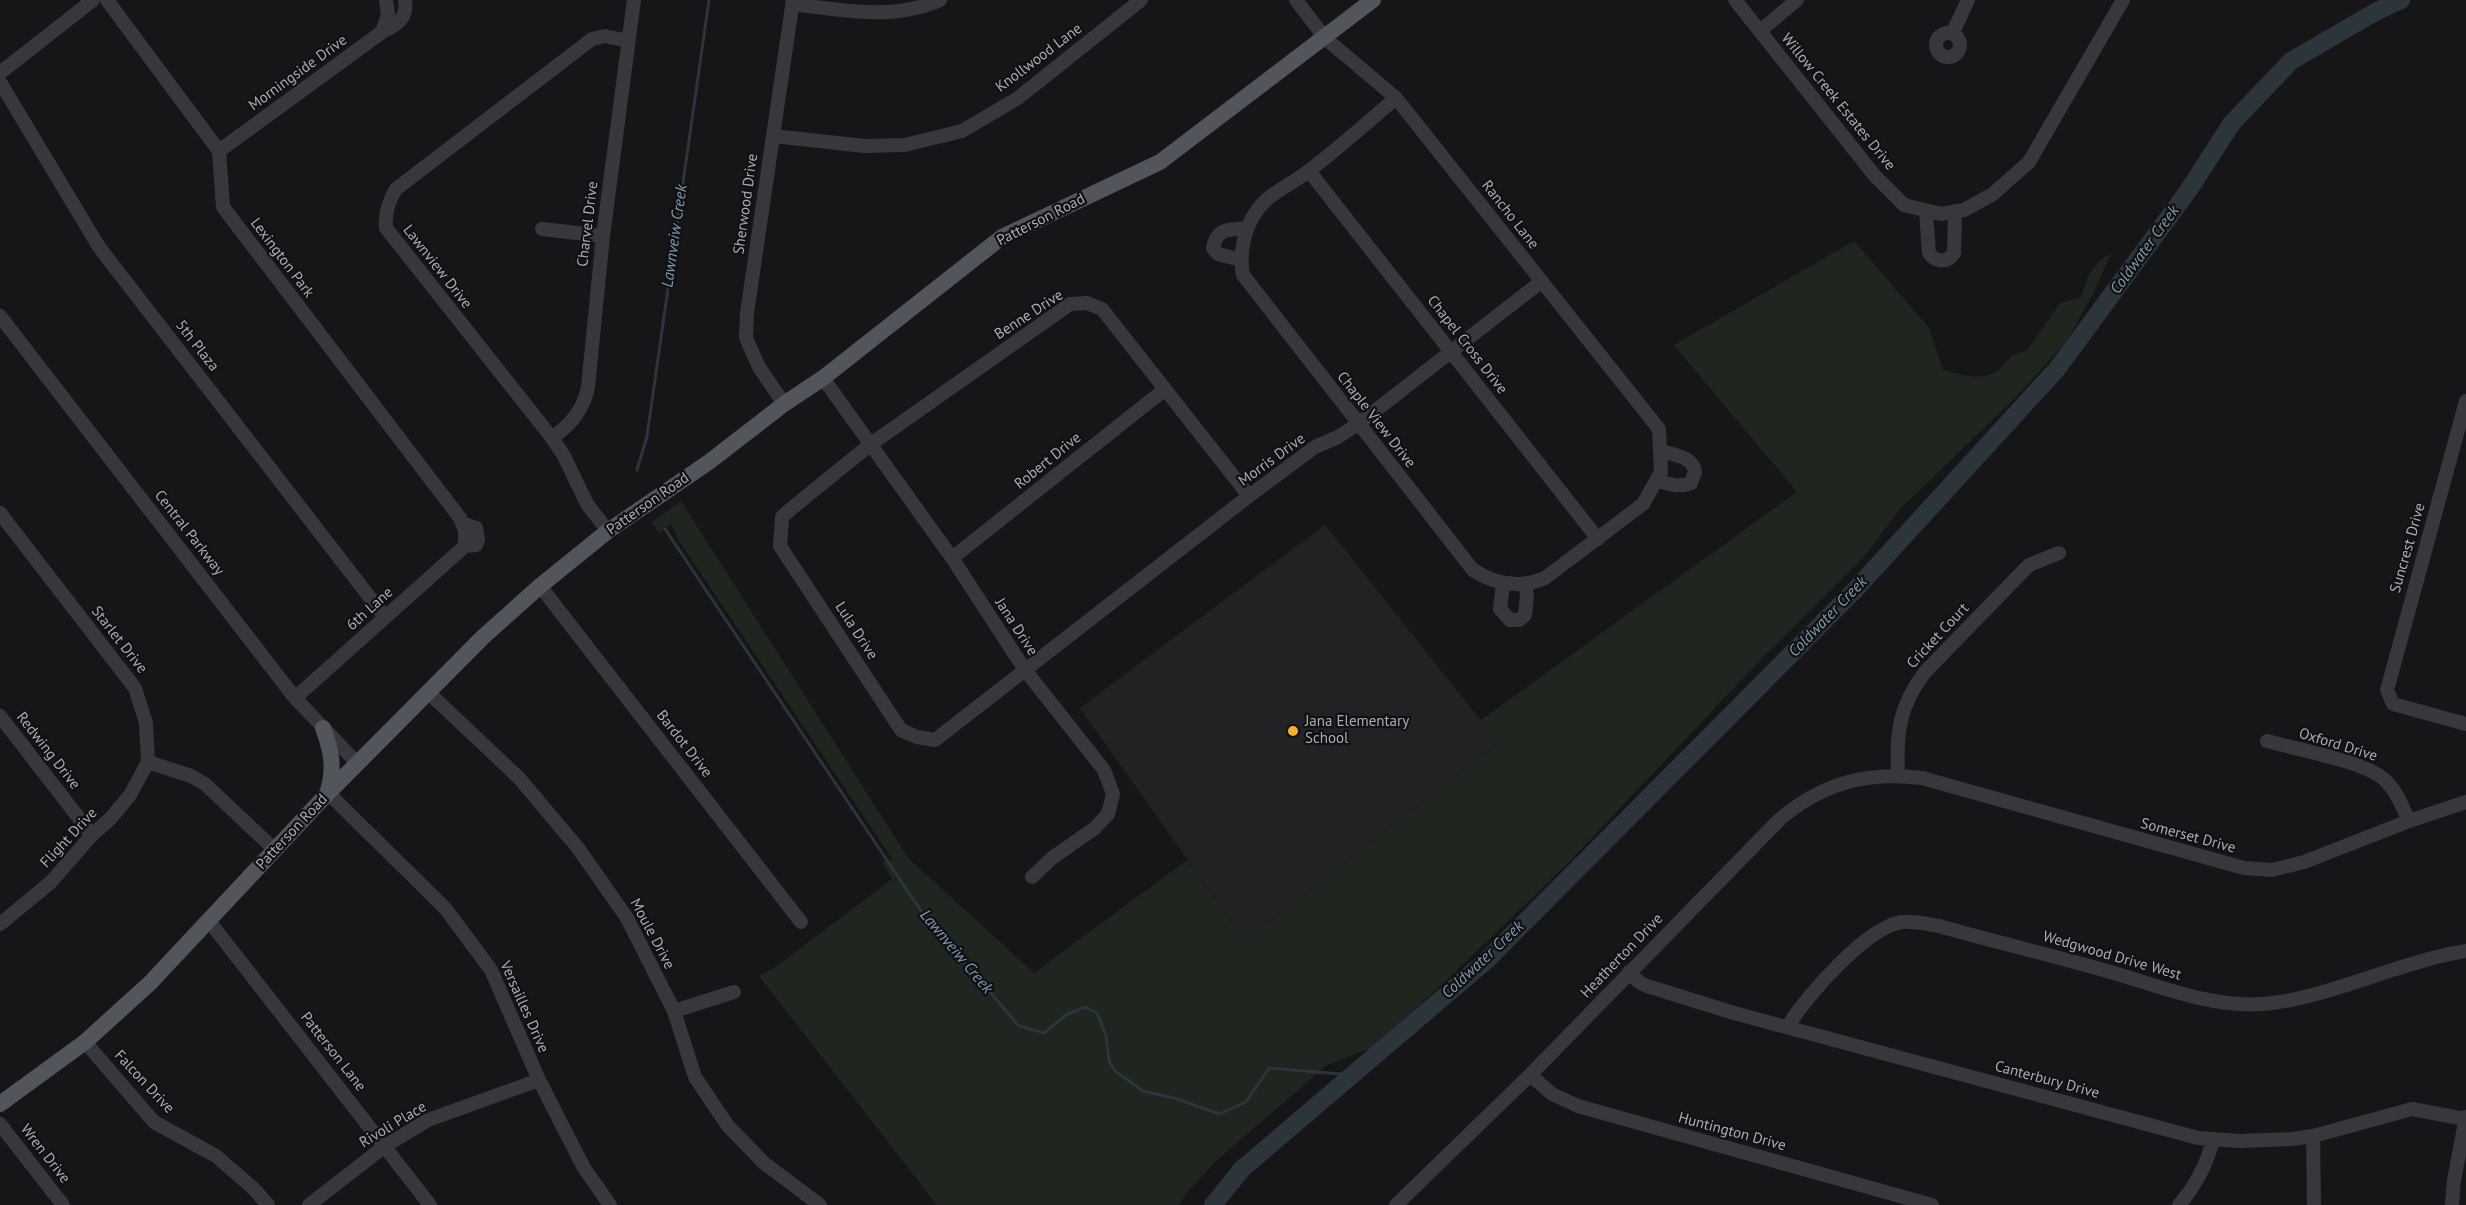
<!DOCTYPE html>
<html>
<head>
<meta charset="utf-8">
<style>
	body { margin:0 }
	canvas { display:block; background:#161618 }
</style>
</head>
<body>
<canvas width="2466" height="1205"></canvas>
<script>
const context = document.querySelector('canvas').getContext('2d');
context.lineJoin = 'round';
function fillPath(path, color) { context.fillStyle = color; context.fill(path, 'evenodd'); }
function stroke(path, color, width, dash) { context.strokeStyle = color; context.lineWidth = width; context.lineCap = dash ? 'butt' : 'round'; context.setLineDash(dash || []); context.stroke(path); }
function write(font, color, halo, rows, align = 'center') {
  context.font = font + ' "PT Sans",sans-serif'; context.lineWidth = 4.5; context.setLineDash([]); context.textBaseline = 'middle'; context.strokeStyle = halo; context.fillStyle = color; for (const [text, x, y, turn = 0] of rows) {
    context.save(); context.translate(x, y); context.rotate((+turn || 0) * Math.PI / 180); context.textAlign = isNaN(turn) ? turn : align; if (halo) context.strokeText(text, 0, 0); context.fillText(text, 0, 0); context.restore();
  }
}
fillPath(new Path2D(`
	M 1325,525 L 1499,743 L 1245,941 L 1080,708 Z`), '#222225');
fillPath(new Path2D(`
	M 1854,241 L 1929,328 L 1943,370 C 1961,375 1985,383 2001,368 C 2012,357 2010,354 2027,351 L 2060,303 L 2081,297 C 2088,276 2091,265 2111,253 L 2094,292 L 2066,342 L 2016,397 L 1899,510 L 1863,558 L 1762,658 L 1569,862 L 1450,977 L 1373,1047 L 1327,1065 L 1215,1162 L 1185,1195 L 1179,1205 L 937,1205 L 759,976 L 777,966 L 892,879 L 882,862 L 893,860 L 679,541 L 671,524 L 660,533 L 651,523 L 681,501 L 908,858 L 1034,973 L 1187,860 L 1245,941 L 1499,743 L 1481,720 L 1797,492 L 1674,345 Z`), '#1e261f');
stroke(new Path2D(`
	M 637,470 L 647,436 L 709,0
	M 665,529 L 923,914 L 1019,1026 L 1044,1033 L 1066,1015 L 1085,1007 L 1097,1013 L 1106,1035 L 1109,1061 L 1115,1071 L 1143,1091 L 1178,1099 L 1219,1114 L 1246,1102 L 1269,1068 L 1352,1075`), '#2c353c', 3);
stroke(new Path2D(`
	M 1213,1205 L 1242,1169 L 1487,960 L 1855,590 L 2057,369 L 2188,191 L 2232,123 L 2291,61 L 2377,11 L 2401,0`), '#2c353c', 18);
stroke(new Path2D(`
	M 107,0 L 219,151 L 223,207 L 460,518 L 465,530 L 465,546
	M 1296,0 L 1325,38 L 1396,98 L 1659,429 L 1661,472 L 1643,504 L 1545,578 C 1520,589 1495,584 1473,570 L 1243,275 C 1239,252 1244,228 1258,209 C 1271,192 1294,183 1310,170 C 1340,147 1368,122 1396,98
	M 1735,0 L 1875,176 L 1904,205 L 1941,214 L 1964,210 L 1993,194 L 2029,162 L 2123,0
	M 792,4 C 842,10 892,21 940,0
	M 1760,31 L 1797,0
	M 382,32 C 397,25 408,18 405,0
	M1936 45a12 12 0 1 1 24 0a12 12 0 1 1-24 0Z
	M 1952,34 L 1968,0
	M 0,73 L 93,0
	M 0,82 L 99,247 L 385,617
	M 773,136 L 865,146 L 905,145 L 962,131 L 1018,98 L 1141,0
	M 219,151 L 382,32 L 388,15 L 386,0
	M 1309,171 L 1598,539
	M 1926,211 L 1929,253 C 1936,263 1948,263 1954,253 L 1955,212
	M 542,229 L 603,236
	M 1241,260 L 1218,254 L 1213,248 C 1217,227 1229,230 1247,228
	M 0,316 L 295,698 L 358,764
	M 823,378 L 952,558 L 1025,670 L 1104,770 L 1113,794 L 1108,814 L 1095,828 L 1052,858 L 1032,877
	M 2466,401 L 2387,690 L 2393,704 L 2466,724
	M 784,404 L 759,367 L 746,338 L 747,313 L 793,0
	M 552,438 C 571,424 583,411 588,387 L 603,236 L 634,0
	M 1658,481 C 1669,484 1679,488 1691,483 L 1695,472 C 1693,456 1673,455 1661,451
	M 1249,496 L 1102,309 L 1087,303 L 1070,304 L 871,444 L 792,508 L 782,517 L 780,546 L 901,730 L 917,737 L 935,740 L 1249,496 L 1315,447 L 1338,437 L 1358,424 L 1542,281
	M 0,513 L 135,688 L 146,723 L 148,762 L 191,776 L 205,784 L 275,850
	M 464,524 L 476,528 L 478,540 L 476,545 L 465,546
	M 608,531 L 587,504 L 564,456 L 552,438 L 386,228 C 385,213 388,202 396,189 L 592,39 L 605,36 L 628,41
	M 952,558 L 1164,390
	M 1503,584 L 1500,609 L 1510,620 L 1519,620 L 1525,615 L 1527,596 L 1525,583
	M 540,586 L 801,922
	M 428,692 L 519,778 L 578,848 L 627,918 L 674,1011 L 695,1077 L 728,1126 L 764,1163 L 820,1205
	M 295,698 L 465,546
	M 0,716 L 92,835
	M 2267,741 C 2295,749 2368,762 2386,781 C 2397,792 2403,808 2409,821
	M 1898,775 C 1896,733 1899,706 1925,672 L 2029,565 L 2059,553
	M 328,793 L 445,908 L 491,970 L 539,1080 L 584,1168 L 610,1205
	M 209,921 L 430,1205
	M 0,924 L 51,882 L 92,835 L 110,819 L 130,795 L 148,762
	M 1629,972 L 1639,982 L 1647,986 L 1734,1013 L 2198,1138 L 2240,1141 L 2292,1139 L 2313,1136 L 2412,1109 L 2465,1119
	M 674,1011 L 734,992
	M 1788,1026 C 1806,996 1867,927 1902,922 C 1915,921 1927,924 1939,926 C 1995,942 2052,955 2107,971 C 2157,985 2210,1008 2263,1004 C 2330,998 2397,962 2466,951
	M 85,1042 L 154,1122 L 216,1156 L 253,1188 L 268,1205
	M 1530,1075 L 1552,1094 L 1578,1106 L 1932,1205
	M 0,1124 L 63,1205
	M 2313,1136 L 2314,1205
	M 309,1205 L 385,1146 L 428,1120 L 539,1080
	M 1396,1205 L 1530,1075 L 1780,819 C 1823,783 1867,771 1922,778 L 2244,868 L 2272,870 L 2304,862 L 2409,821 L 2466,802
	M 2179,1205 C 2196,1185 2207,1165 2213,1139
	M 2452,1205 L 2454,1180 L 2466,1117`), '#37383d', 14);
stroke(new Path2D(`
	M 323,728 C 332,752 335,770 327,794
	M 0,1104 L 85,1042 L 150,983 L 328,793 L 483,637 L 540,586 L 608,531 L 709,462 L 784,404 L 823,378 L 1002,237 L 1160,162 L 1373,0`), '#53555c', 16);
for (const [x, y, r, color] of [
	[1293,731,6,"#f2b134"]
]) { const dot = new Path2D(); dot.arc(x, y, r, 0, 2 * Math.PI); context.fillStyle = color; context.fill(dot); stroke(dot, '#111113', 2); }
write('15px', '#a8adb8', '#111113', [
	["Knollwood Lane",1039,58,-37],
	["Morningside Drive",298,73,-36],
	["Willow Creek Estates Drive",1838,102,51],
	["Sherwood Drive",746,204,-82],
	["Rancho Lane",1510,215,52],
	["Patterson Road",1041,220,-27],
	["Charvel Drive",588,224,-83],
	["Lexington Park",282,258,53],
	["Lawnview Drive",437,267,52],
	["Benne Drive",1029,315,-33],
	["Chapel Cross Drive",1467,345,52],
	["5th Plaza",197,346,52],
	["Chaple View Drive",1376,420,52],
	["Morris Drive",1272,460,-36],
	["Robert Drive",1048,461,-39],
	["Patterson Road",648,504,-35],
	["Central Parkway",189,533,52],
	["Suncrest Drive",2408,548,-74],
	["6th Lane",370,609,-42],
	["Jana Drive",1016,627,57],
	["Lula Drive",856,631,57],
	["Cricket Court",1938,636,-47],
	["Starlet Drive",119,640,52],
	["Bardot Drive",684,744,52],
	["Oxford Drive",2338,745,17],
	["Redwing Drive",48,751,52],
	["Patterson Road",292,832,-47],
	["Somerset Drive",2188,836,15],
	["Flight Drive",69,838,-47],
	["Moule Drive",652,934,62],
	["Heatherton Drive",1622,956,-46],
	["Wedgwood Drive West",2112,956,16],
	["Versailles Drive",524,1007,66],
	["Patterson Lane",333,1052,52],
	["Canterbury Drive",2047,1080,15],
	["Falcon Drive",144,1082,47],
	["Rivoli Place",393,1125,-31],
	["Huntington Drive",1732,1132,15],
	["Wren Drive",45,1154,52]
]);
write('15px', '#a8adb8', '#111113', [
	["Jana Elementary",1305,722],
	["School",1305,739]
], 'left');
write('italic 16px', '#7f9bb3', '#111113', [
	["Lawnveiw Creek",675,236,-82],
	["Coldwater Creek",2145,250,-54],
	["Coldwater Creek",1828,617,-46],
	["Lawnveiw Creek",956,952,50],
	["Coldwater Creek",1483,960,-43]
]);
</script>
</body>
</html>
